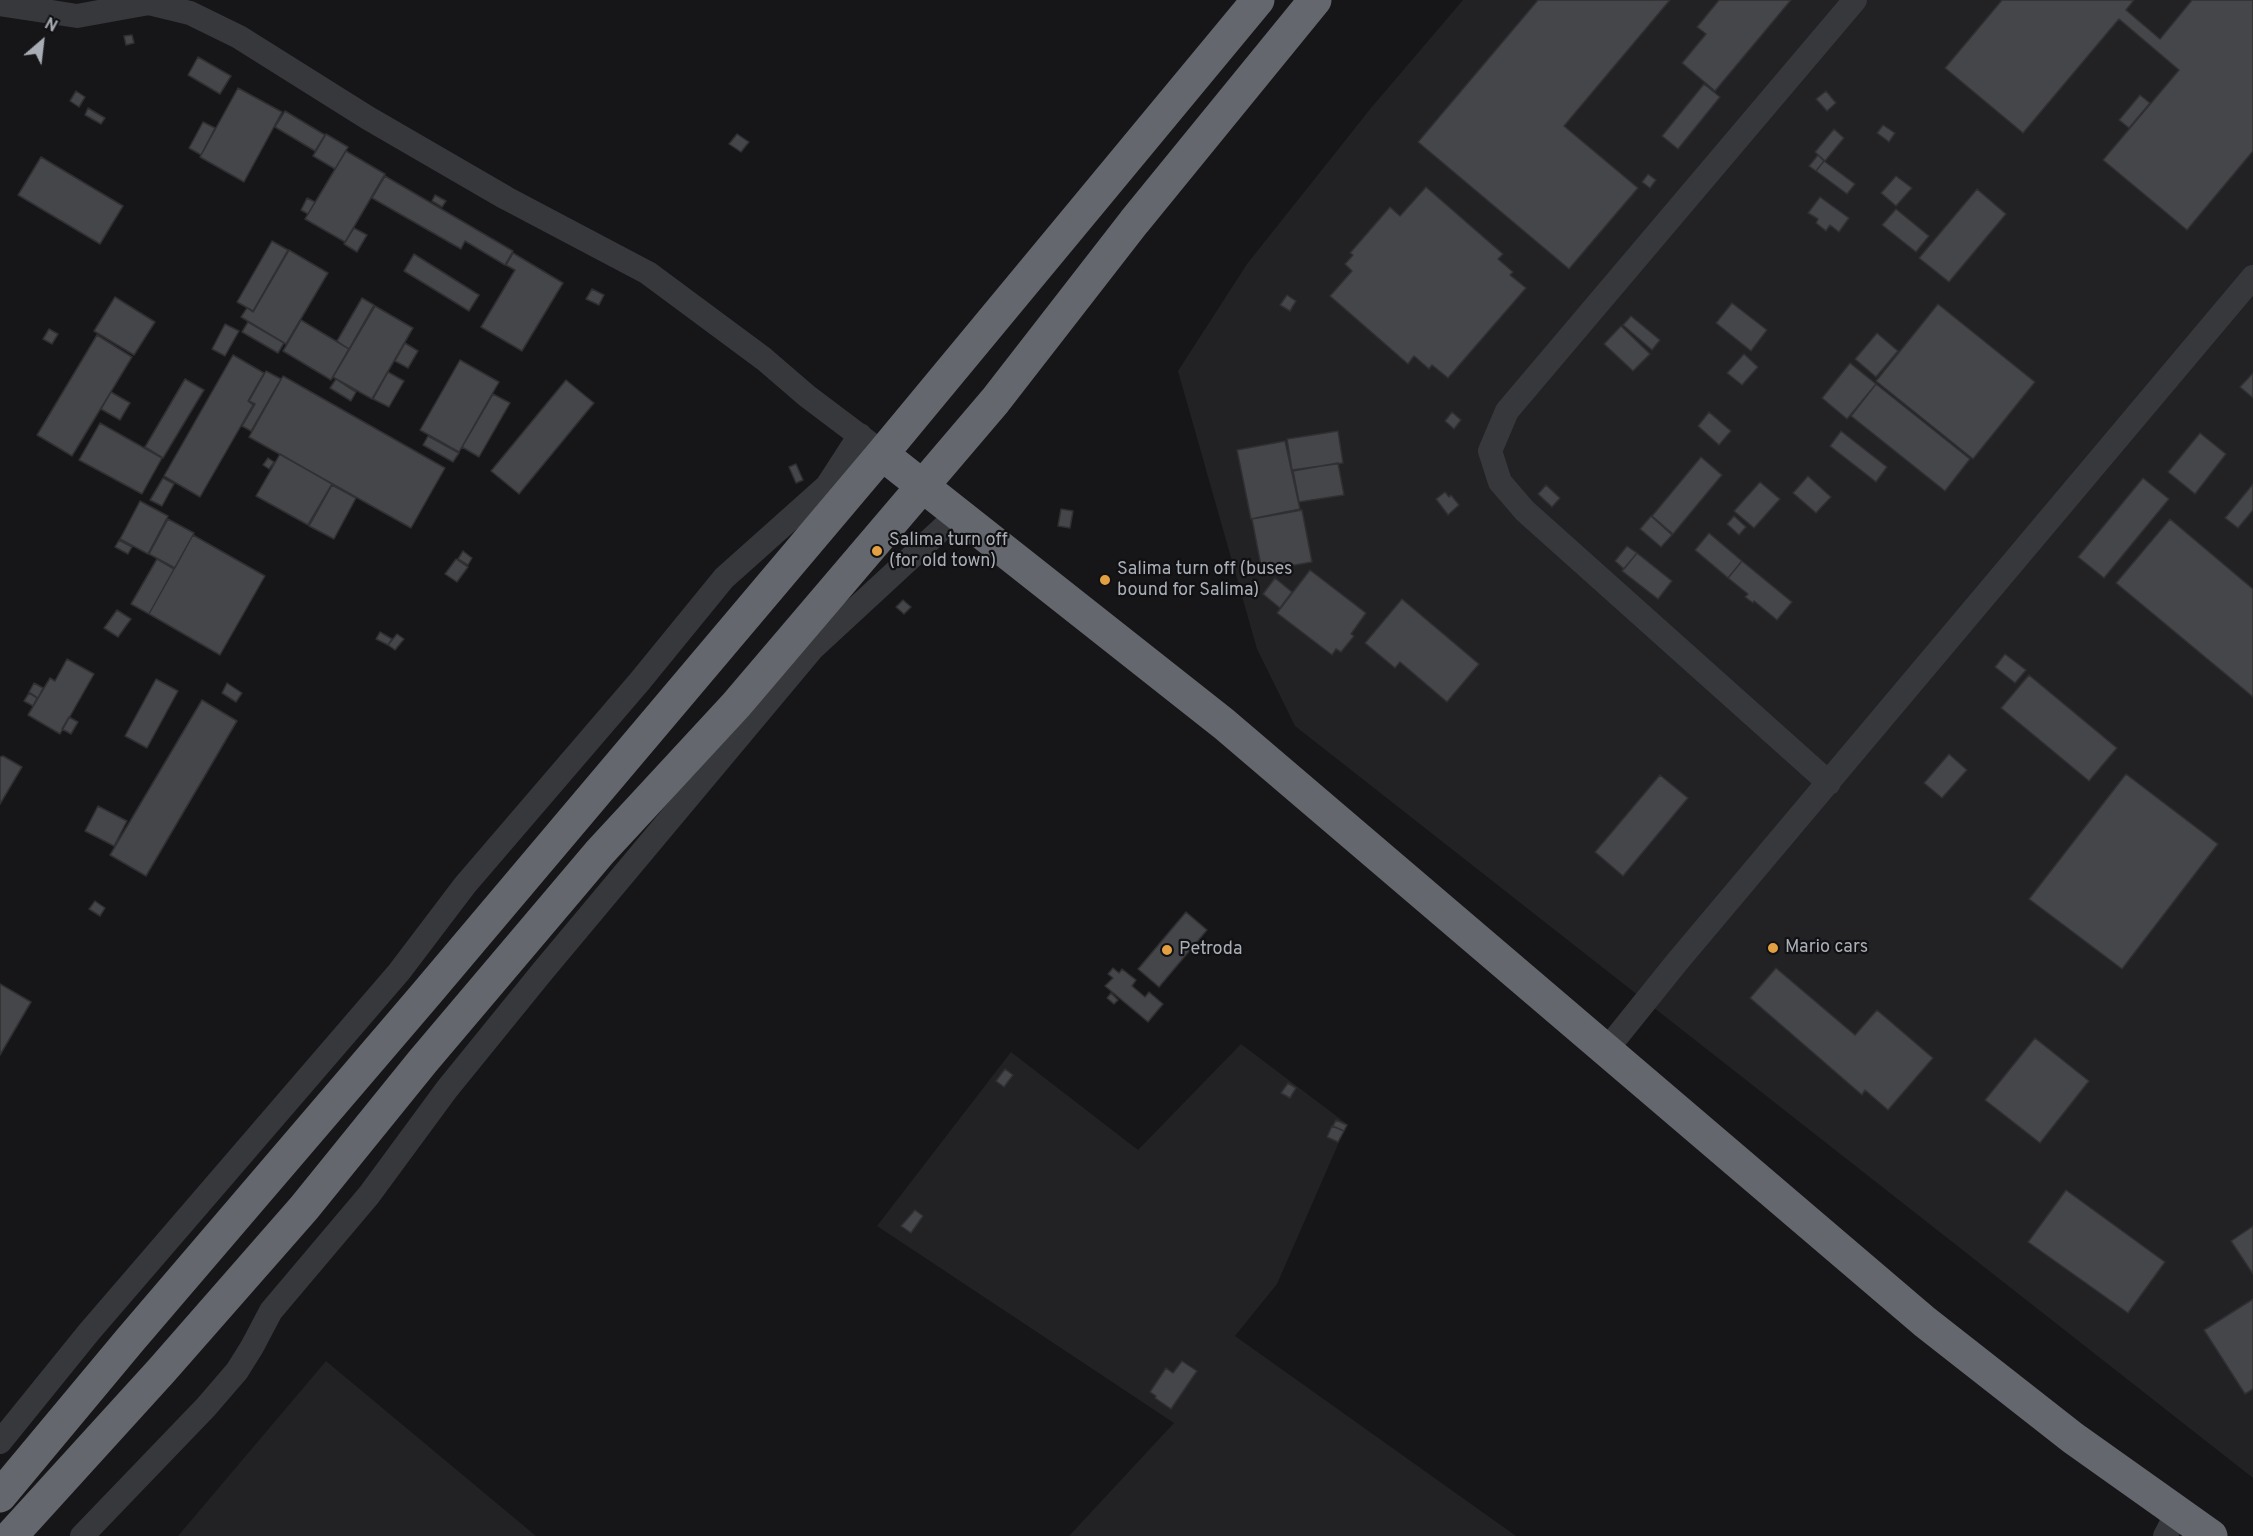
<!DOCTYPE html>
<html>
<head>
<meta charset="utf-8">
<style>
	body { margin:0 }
	#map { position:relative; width:2253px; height:1536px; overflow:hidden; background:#161618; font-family:Overpass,sans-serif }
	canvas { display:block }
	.north { position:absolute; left:12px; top:12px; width:60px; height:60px; -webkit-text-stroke:4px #111113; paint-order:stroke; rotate:28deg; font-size:16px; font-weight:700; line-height:24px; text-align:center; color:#a9aeb6 }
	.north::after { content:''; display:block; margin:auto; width:21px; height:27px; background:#a9aeb6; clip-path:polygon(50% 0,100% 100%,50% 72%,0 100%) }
</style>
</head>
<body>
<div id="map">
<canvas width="2253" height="1536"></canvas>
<div class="north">N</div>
</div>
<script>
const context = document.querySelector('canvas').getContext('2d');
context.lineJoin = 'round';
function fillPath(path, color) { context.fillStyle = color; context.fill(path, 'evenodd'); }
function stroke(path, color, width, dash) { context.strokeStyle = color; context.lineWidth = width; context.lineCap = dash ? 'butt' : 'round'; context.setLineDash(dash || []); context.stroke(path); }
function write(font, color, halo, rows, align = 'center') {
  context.font = font + ' Overpass,sans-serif'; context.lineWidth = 4.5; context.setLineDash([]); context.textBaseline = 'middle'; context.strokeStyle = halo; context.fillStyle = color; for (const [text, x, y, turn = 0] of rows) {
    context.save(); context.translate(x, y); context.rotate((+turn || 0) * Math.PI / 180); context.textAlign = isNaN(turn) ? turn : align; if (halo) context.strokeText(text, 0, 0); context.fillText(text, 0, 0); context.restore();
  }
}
fillPath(new Path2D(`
	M 1463,0 L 2253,0 L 2253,1478 L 1295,726 L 1257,649 L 1178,371 L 1247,264 L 1371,108 Z
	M 1241,1044 L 1347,1124 L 1277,1284 L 1235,1336 L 1516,1536 L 1069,1536 L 1174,1423 L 877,1226 L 1011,1052 L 1138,1150 Z
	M 326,1361 L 536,1536 L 178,1536 Z`), '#222224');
const building = new Path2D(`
	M 1538,0 L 1670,0 L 1564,126 L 1638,188 L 1569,269 L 1418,142 Z
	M 1719,0 L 1791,0 L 1715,91 L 1682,63 L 1706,34 L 1697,27 Z
	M 2002,0 L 2134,0 L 2126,10 L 2160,39 L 2192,0 L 2253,0 L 2253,151 L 2187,230 L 2103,160 L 2179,70 L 2119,19 L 2023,133 L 1945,68 Z
	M 132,35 L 134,43 L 126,45 L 124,36 Z
	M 198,57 L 231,76 L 220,94 L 188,75 Z
	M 1704,84 L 1720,97 L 1678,149 L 1662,136 Z
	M 238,88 L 282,112 L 244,182 L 200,157 Z
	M 76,91 L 85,97 L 79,107 L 70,101 Z
	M 1826,91 L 1836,103 L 1827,111 L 1816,99 Z
	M 2140,95 L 2150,103 L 2129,128 L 2119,120 Z
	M 88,108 L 105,118 L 101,124 L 85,115 Z
	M 285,111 L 325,135 L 315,151 L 275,127 Z
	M 203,122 L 215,128 L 201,155 L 189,148 Z
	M 1883,125 L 1895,133 L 1889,142 L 1877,133 Z
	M 1834,129 L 1844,138 L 1825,161 L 1815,152 Z
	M 326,134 L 348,147 L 335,169 L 313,156 Z
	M 737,134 L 749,142 L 741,152 L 729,144 Z
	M 346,151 L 385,174 L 345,242 L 305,219 Z
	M 1818,155 L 1824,161 L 1816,171 L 1809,166 Z
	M 41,157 L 123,206 L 100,244 L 18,195 Z
	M 1824,161 L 1855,184 L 1847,194 L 1816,171 Z
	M 1648,174 L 1656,180 L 1650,188 L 1642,182 Z
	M 385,176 L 513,251 L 505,265 L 465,241 L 461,249 L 372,198 Z
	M 1896,176 L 1912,188 L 1896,206 L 1881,193 Z
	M 1426,187 L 1503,254 L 1498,259 L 1513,272 L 1510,275 L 1526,288 L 1448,378 L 1432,365 L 1429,369 L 1414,356 L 1408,364 L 1330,296 L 1352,271 L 1345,264 L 1353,255 L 1350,253 L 1390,207 L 1400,216 Z
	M 1977,189 L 2006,214 L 1949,282 L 1919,258 Z
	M 435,195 L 446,201 L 442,207 L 432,201 Z
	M 1820,197 L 1849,218 L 1839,232 L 1830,225 L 1826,231 L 1816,223 L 1818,219 L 1808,213 Z
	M 307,198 L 315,202 L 308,214 L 301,210 Z
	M 1896,209 L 1929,236 L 1916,252 L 1882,225 Z
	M 354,228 L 367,235 L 357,252 L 344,244 Z
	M 272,241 L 288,250 L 253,311 L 237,302 Z
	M 289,250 L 328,273 L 286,344 L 241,317 L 247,308 L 253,312 Z
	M 513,253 L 563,283 L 522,351 L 481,327 L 515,270 L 506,265 Z
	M 414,254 L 479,295 L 469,311 L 404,271 Z
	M 592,289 L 604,295 L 599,305 L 586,299 Z
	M 1287,295 L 1296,301 L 1290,311 L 1280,305 Z
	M 115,297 L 155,322 L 134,355 L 94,331 Z
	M 362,298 L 374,305 L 349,349 L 337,341 Z
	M 1732,303 L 1767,330 L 1751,351 L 1716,323 Z
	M 1938,304 L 2035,382 L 1973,459 L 1876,381 Z
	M 375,306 L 413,328 L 372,399 L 333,377 Z
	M 1631,316 L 1660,340 L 1652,350 L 1623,325 Z
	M 301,320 L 349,349 L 331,380 L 283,351 Z
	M 248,322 L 284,343 L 278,353 L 242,332 Z
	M 225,324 L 239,331 L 225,356 L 212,349 Z
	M 1621,326 L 1650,354 L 1633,371 L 1604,344 Z
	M 49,329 L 58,334 L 52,344 L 43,339 Z
	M 1877,333 L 1898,351 L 1876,377 L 1855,359 Z
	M 97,335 L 132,357 L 72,456 L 37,435 Z
	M 405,343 L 418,351 L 408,368 L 395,361 Z
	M 1744,354 L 1758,367 L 1742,385 L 1727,373 Z
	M 233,355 L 264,373 L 248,401 L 253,405 L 200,497 L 164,476 Z
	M 460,360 L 499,382 L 459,452 L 420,430 Z
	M 1850,363 L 1876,384 L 1847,419 L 1822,398 Z
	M 266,371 L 281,379 L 251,431 L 242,426 L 255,404 L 249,401 Z
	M 388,372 L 404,381 L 389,407 L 373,399 Z
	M 2253,373 L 2253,398 L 2240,387 Z
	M 283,376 L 445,468 L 411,528 L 249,437 Z
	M 185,379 L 204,390 L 163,458 L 145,447 Z
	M 336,379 L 356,392 L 351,401 L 330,388 Z
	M 566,380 L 594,403 L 519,494 L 491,471 Z
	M 1876,384 L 1970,459 L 1945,491 L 1851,416 Z
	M 111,392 L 130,403 L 120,420 L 101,409 Z
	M 493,394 L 510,403 L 479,457 L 462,447 Z
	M 1452,412 L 1461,420 L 1454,429 L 1445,421 Z
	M 1709,412 L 1731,431 L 1719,445 L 1698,426 Z
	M 100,423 L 162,458 L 142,494 L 79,460 Z
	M 1338,431 L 1343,463 L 1292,470 L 1287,439 Z
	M 1841,431 L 1887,467 L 1876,482 L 1830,446 Z
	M 2200,433 L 2226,454 L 2195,494 L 2168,472 Z
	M 428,436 L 459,453 L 453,462 L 423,445 Z
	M 1285,441 L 1300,509 L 1251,519 L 1237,450 Z
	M 280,454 L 332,484 L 308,525 L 256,496 Z
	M 1701,457 L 1722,475 L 1673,534 L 1652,516 Z
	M 268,458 L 274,462 L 269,469 L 263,465 Z
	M 1338,463 L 1344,495 L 1299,502 L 1293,471 Z
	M 796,464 L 803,480 L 796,483 L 789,467 Z
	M 1808,476 L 1831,497 L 1816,513 L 1793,493 Z
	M 163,478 L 174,484 L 162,506 L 150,500 Z
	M 2143,478 L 2169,499 L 2104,578 L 2078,557 Z
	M 1760,482 L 1780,499 L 1754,528 L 1734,511 Z
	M 2253,484 L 2253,510 L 2238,528 L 2225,518 Z
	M 332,485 L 356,498 L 334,539 L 309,526 Z
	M 1546,485 L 1560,498 L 1552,507 L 1538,494 Z
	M 1445,492 L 1449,497 L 1451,495 L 1459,505 L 1448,515 L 1436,499 Z
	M 140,501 L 168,516 L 148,554 L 120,539 Z
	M 1061,509 L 1073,511 L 1070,528 L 1058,526 Z
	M 1302,510 L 1312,562 L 1262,571 L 1252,519 Z
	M 1651,516 L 1672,535 L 1661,547 L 1640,529 Z
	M 1734,516 L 1746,527 L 1739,535 L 1727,524 Z
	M 168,519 L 194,533 L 175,568 L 149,554 Z
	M 2170,519 L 2253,589 L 2253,697 L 2116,583 Z
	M 1709,533 L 1742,561 L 1728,578 L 1695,550 Z
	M 193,535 L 265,576 L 220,655 L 149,614 Z
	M 119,540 L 132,547 L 128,554 L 115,547 Z
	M 1627,546 L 1637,553 L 1624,569 L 1615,561 Z
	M 463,551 L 472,558 L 468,565 L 458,559 Z
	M 1637,553 L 1672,581 L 1658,599 L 1622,571 Z
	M 157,559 L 174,569 L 149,614 L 131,604 Z
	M 456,559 L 468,567 L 457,582 L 445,574 Z
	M 1742,561 L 1792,602 L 1777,620 L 1754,601 L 1753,603 L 1745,597 L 1748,594 L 1728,578 Z
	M 1310,570 L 1366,613 L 1351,634 L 1354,636 L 1341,652 L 1336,649 L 1332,655 L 1277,613 Z
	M 1275,578 L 1292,592 L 1280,608 L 1263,594 Z
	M 1402,599 L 1479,664 L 1447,702 L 1400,662 L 1395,668 L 1365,643 Z
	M 903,600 L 911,607 L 904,614 L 896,607 Z
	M 117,610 L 131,619 L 118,637 L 104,628 Z
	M 380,632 L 392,639 L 388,645 L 376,639 Z
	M 397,634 L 404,639 L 395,650 L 388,645 Z
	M 2005,654 L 2026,670 L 2015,683 L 1995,667 Z
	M 67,659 L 94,674 L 60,734 L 28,715 L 50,678 L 55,681 Z
	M 2029,675 L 2117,748 L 2089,781 L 2001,708 Z
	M 156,679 L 178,691 L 147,748 L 125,736 Z
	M 34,683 L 43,688 L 38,698 L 29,692 Z
	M 227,683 L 242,693 L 236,702 L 222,693 Z
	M 29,693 L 37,698 L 33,706 L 24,701 Z
	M 202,700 L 237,721 L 146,876 L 110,855 Z
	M 69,717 L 78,722 L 71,734 L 62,729 Z
	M 1949,754 L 1967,770 L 1942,798 L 1924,783 Z
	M 3,756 L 22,767 L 0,804 L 0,757 Z
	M 2126,774 L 2218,844 L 2122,969 L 2029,899 Z
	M 1660,775 L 1688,798 L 1623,876 L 1595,852 Z
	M 98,806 L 127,821 L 114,846 L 85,831 Z
	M 95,901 L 105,908 L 100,916 L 89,909 Z
	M 1186,912 L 1207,930 L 1159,987 L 1138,969 Z
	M 1113,968 L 1119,973 L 1122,969 L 1136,980 L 1132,986 L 1145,997 L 1149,992 L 1163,1004 L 1148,1022 L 1105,986 L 1113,978 L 1108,974 Z
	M 1776,968 L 1855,1035 L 1877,1010 L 1933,1058 L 1888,1110 L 1865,1090 L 1862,1095 L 1750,998 Z
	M 0,984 L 31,1002 L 0,1055 Z
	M 1111,993 L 1118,1000 L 1114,1004 L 1107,998 Z
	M 2035,1038 L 2089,1081 L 2040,1143 L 1985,1100 Z
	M 1005,1069 L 1013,1075 L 1004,1087 L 996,1081 Z
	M 1288,1083 L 1296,1088 L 1290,1098 L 1281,1093 Z
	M 1336,1120 L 1347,1125 L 1344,1131 L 1333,1126 Z
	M 1332,1126 L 1344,1131 L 1338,1142 L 1327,1137 Z
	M 2066,1190 L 2165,1262 L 2128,1313 L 2028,1242 Z
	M 915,1210 L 923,1216 L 911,1233 L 901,1226 Z
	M 2253,1226 L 2253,1274 L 2231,1241 Z
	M 2253,1299 L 2253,1389 L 2245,1394 L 2204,1330 Z
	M 1182,1361 L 1197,1371 L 1171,1409 L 1155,1398 L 1156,1396 L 1150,1392 L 1166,1368 L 1173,1373 Z`);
fillPath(building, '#45464a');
stroke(building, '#303033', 1.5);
stroke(new Path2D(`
	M 0,4 L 77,16 L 149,3 L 190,13 L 239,37 L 368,118 L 506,198 L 648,273 L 764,359 L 807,396 L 872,445
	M 1829,783 L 1525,511 L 1500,482 L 1490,451 L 1507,411 L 1855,0
	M 1607,1049 L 1677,962 L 2253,277
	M 0,1442 L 89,1332 L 399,972 L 465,885 L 640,681 L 724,578 L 827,486 L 860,435
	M 82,1536 L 206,1407 L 237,1371 L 252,1347 L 271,1311 L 369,1195 L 447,1089 L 542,972 L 812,649 L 957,515
	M 2165,1536 L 2177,1513`), '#37383c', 24);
stroke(new Path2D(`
	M 882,454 L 1224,724 L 1925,1322 L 2073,1438 L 2211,1536
	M 0,1496 L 130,1340 L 426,994 L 882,454 L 1258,0
	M 11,1536 L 162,1370 L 304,1208 L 423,1061 L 600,852 L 736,705 L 995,401 L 1134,222 L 1315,0`), '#64676d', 33);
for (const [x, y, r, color] of [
	[877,551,6,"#e3a042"],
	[1105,580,6,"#e3a042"],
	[1773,948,6,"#e3a042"],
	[1167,950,6,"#e3a042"]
]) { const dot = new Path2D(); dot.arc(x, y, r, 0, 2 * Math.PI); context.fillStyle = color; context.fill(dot); stroke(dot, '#111113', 2); }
write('18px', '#a9aeb6', '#111113', [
	["Salima turn off",889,541],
	["(for old town)",889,562],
	["Salima turn off (buses",1117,570],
	["bound for Salima)",1117,591],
	["Mario cars",1785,948],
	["Petroda",1179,950]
], 'left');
</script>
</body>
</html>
